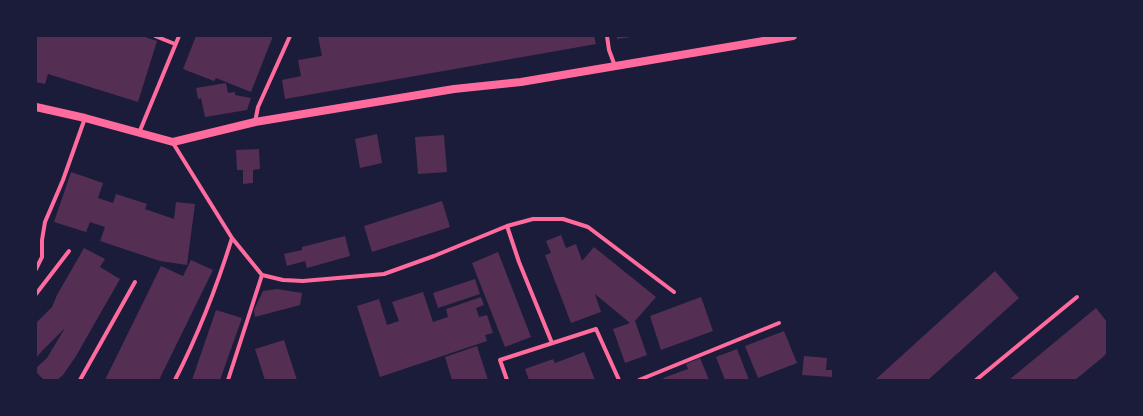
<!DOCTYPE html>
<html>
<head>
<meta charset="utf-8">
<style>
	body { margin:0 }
	#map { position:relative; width:1143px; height:416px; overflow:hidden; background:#1b1b3a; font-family:"Playfair Display",serif }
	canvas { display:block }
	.frame { position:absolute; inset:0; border:37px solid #1b1b3a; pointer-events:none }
</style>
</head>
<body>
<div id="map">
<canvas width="1143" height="416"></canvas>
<div class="frame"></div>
</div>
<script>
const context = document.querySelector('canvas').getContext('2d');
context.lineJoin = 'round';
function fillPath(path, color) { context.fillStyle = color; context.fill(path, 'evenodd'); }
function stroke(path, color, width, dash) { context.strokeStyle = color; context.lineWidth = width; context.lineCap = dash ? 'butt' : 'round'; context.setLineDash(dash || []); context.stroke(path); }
fillPath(new Path2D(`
	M 36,36 L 142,36 L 157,41 L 138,102 L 48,74 L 45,84 L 36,82 Z
	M 196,36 L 273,36 L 251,92 L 216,78 L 214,81 L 183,69 Z
	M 318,36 L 594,36 L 596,44 L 285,99 L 282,80 L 301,76 L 298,60 L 322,56 Z
	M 617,36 L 631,36 L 631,37 L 617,39 Z
	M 226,83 L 228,93 L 235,92 L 235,95 L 251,98 L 247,110 L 205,117 L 201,98 L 198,99 L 196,88 Z
	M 377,134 L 382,163 L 360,168 L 355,139 Z
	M 444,135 L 447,172 L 418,174 L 415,137 Z
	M 259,149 L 260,169 L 253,170 L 253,183 L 243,184 L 243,170 L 237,170 L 236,150 Z
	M 71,172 L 103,183 L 98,198 L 113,203 L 116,194 L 147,204 L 145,209 L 174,219 L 176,202 L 195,204 L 187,265 L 160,261 L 100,241 L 105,227 L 90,222 L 86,232 L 54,222 Z
	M 442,201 L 450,227 L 372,252 L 364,226 Z
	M 561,235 L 566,248 L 576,244 L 582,261 L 594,247 L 656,297 L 635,321 L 647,355 L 625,363 L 613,329 L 630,323 L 595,294 L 601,312 L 571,323 L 545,255 L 551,253 L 546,241 Z
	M 345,236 L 350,256 L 307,268 L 305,261 L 287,266 L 284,254 L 302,250 L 302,247 Z
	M 84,248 L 105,259 L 100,267 L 120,279 L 76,356 L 63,375 L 57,380 L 44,380 L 36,372 L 36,368 L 47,358 L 65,328 L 42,351 L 36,358 L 36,323 L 52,307 L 57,295 Z
	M 498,252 L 531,337 L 505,347 L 472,263 Z
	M 191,260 L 213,270 L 159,380 L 105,380 L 161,266 L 183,276 Z
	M 995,271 L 1019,298 L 928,380 L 875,380 Z
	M 475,279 L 480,294 L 438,308 L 433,293 Z
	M 277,289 L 302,293 L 300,305 L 255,317 L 254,310 L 263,291 Z
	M 423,292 L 433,322 L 448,317 L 446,309 L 481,297 L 484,305 L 476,308 L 479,317 L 487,315 L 493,333 L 485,335 L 487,341 L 380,377 L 357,306 L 379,299 L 387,325 L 399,321 L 392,302 Z
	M 701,297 L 713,331 L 661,350 L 650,316 Z
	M 1096,308 L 1107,322 L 1107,353 L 1103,357 L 1075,380 L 1009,380 Z
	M 216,310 L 242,318 L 220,380 L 192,380 Z
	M 784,331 L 797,363 L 758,378 L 745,346 Z
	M 284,340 L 297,380 L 265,380 L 255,349 Z
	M 477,346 L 488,380 L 452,380 L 445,357 Z
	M 737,349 L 749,380 L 725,380 L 716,357 Z
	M 584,352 L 595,380 L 529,380 L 525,369 L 553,359 L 555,363 Z
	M 804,356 L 827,358 L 826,370 L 832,370 L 832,377 L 802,375 Z
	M 700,358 L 709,380 L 664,380 L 663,378 L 688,369 L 686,364 Z`), '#542f53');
stroke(new Path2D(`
	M 155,36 L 175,44
	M 607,36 L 609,50 L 615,66
	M 255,122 L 258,107 L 290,36
	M 139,133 L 179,36
	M 173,143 L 232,238 L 262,275 L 283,280 L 303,281 L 384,274 L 434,256 L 507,226 L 519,262 L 552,343
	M 507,226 L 533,219 L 563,219 L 588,227 L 674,292
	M 36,269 L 42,257 L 42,240 L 45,222 L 63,180 L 85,118
	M 36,294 L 69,251
	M 80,380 L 135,282
	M 175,380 C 198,335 217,286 232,238
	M 228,380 L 262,275
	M 507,380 L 500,360 L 596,329 L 619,380
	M 639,380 L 779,323
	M 976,380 L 1077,297`), '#ff6b9d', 4);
stroke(new Path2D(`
	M 36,107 L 85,118 L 173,142 L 255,122 L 454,89 L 521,82 L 793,36`), '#ff6b9d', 8);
</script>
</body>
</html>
